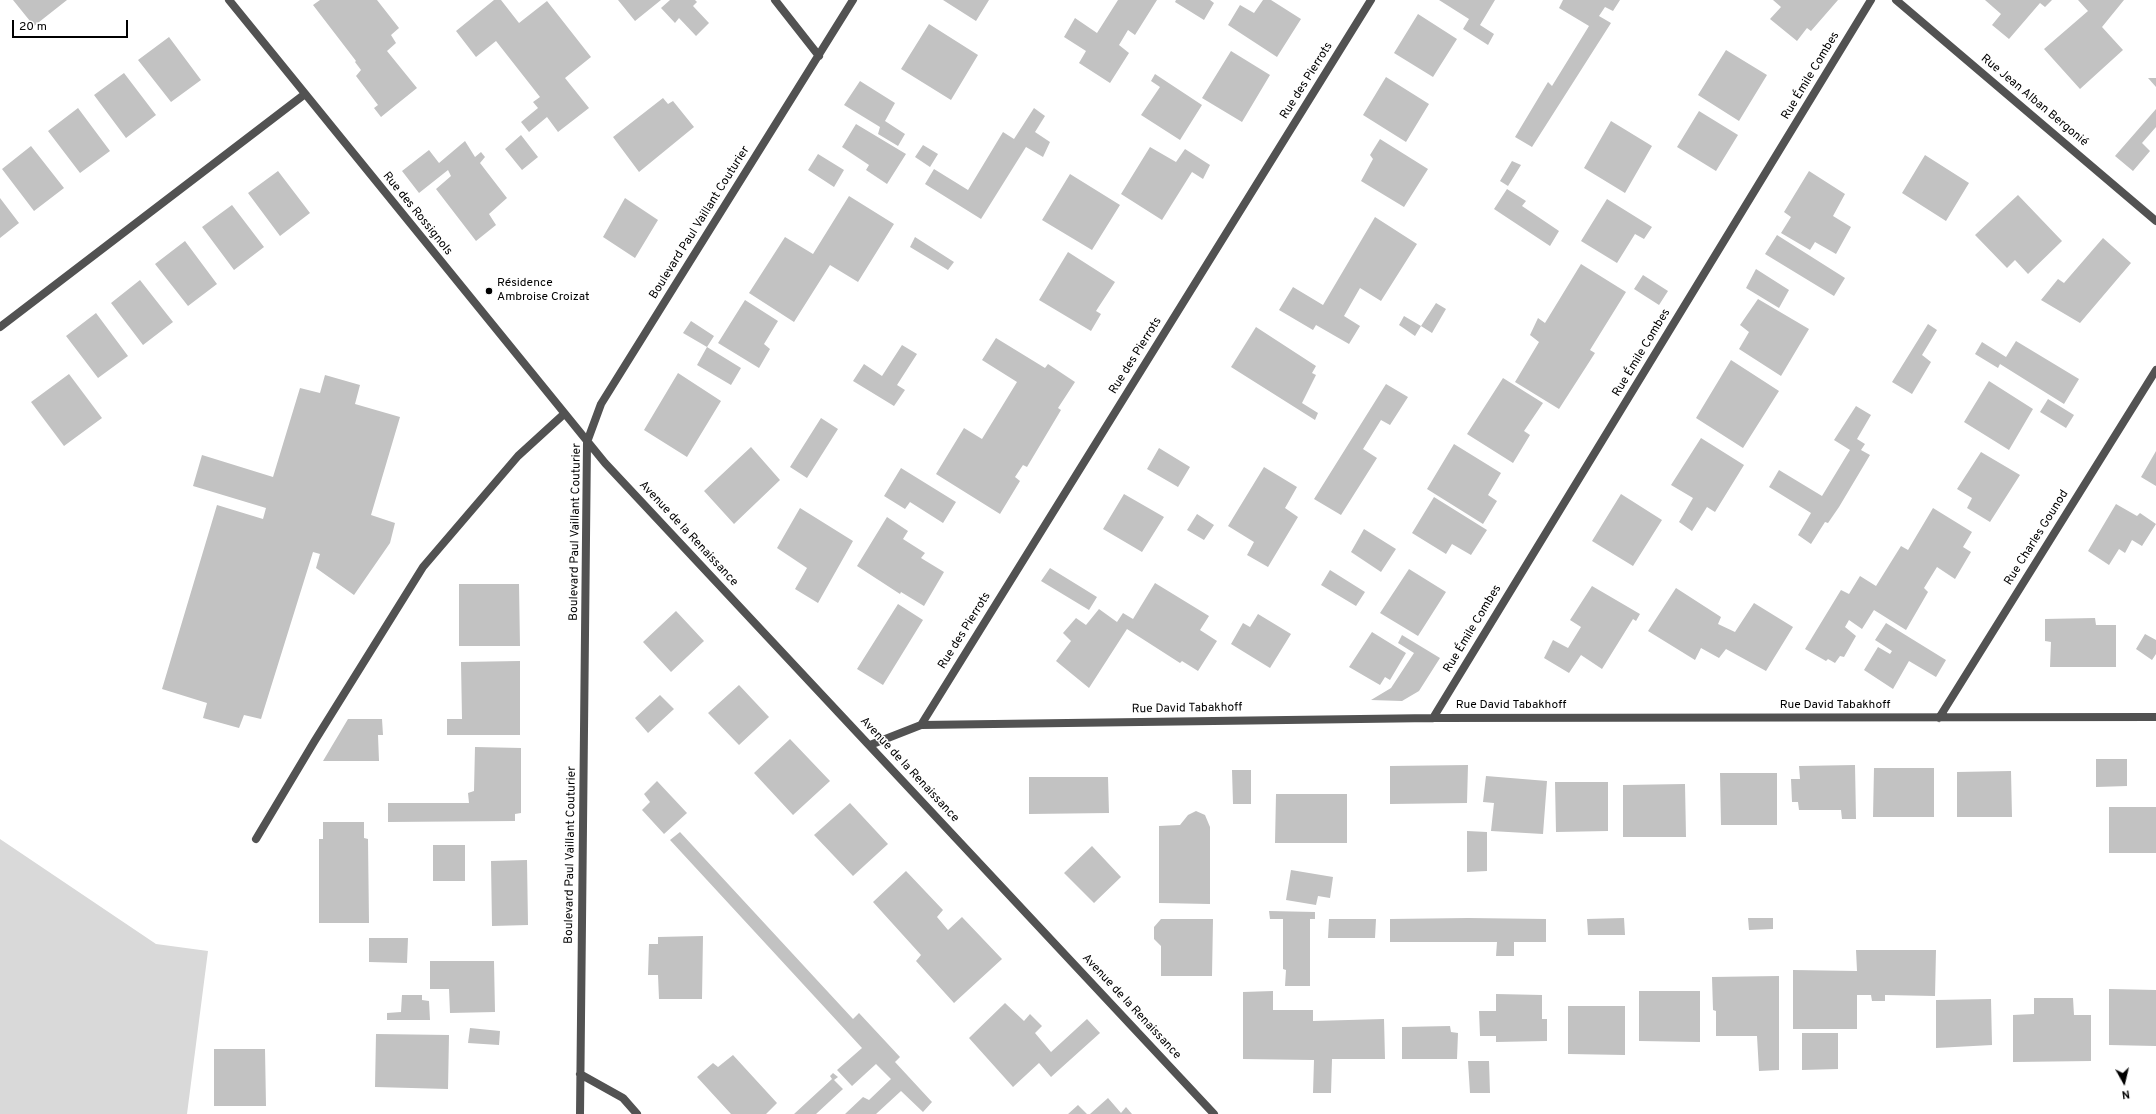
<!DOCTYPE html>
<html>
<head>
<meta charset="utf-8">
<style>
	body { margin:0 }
	#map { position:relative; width:2156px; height:1114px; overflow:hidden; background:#fff; font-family:Overpass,sans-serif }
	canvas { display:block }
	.north { position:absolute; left:2104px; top:1062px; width:40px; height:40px; -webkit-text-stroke:3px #fff; paint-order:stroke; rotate:172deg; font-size:11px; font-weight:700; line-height:16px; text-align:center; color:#000 }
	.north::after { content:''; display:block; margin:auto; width:14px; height:18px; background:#000; clip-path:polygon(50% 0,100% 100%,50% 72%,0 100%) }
	.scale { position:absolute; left:12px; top:20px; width:116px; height:18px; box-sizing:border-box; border:2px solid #000; border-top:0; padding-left:5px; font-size:12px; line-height:14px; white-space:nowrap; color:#000; -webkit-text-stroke:3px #fff; paint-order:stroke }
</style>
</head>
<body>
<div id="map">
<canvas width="2156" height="1114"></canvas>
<div class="north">N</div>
<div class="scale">20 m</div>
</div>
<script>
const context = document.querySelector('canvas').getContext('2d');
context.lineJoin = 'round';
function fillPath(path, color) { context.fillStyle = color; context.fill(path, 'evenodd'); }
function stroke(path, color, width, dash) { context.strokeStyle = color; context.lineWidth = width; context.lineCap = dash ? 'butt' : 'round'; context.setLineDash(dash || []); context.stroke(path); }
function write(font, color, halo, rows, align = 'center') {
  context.font = font + ' Overpass,sans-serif'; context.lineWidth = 3; context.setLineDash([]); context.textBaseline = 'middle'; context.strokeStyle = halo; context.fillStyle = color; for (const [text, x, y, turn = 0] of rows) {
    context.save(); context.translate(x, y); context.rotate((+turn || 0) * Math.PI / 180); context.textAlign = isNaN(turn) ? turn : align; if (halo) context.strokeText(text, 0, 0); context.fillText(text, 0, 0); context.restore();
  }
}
fillPath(new Path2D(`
	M 0,839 L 156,944 L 208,951 L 187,1114 L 0,1114 Z`), '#d9d9d9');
fillPath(new Path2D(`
	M 13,0 L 67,0 L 34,26 Z
	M 320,0 L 377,0 L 399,28 L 391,35 L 396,43 L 387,51 L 417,88 L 381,117 L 374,108 L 378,105 L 356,76 L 361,70 L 355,62 L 356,61 L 313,5 Z
	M 494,0 L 501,0 L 519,23 L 547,1 L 591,57 L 565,78 L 589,108 L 558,132 L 547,117 L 529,132 L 521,122 L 538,108 L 533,102 L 540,97 L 496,41 L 476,57 L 456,31 Z
	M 618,0 L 661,0 L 635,21 Z
	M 670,0 L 695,0 L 697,2 L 693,6 L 709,23 L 696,36 L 679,18 L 675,23 L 661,8 Z
	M 943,0 L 989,0 L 976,21 Z
	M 1118,0 L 1157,0 L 1135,35 L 1128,30 L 1119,45 L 1129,53 L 1110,83 L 1079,63 L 1086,51 L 1064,37 L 1075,18 L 1097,33 Z
	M 1176,0 L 1210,0 L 1214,3 L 1204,20 L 1175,2 Z
	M 1263,0 L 1271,0 L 1301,19 L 1277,57 L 1228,25 L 1240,5 L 1254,13 Z
	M 1439,0 L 1495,0 L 1480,25 L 1494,34 L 1488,45 L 1463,29 L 1469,19 Z
	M 1563,0 L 1620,0 L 1613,11 L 1605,7 L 1599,16 L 1611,23 L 1532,147 L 1515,137 L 1548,82 L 1552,86 L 1589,26 L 1559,8 Z
	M 1773,0 L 1838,0 L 1811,31 L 1807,28 L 1797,41 L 1770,19 L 1781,7 Z
	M 1985,0 L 2052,0 L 2045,7 L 2040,3 L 2009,39 L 1992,25 L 2001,14 Z
	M 2078,0 L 2124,0 L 2102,27 L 2123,50 L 2080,89 L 2044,49 L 2088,11 Z
	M 1418,14 L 1457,39 L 1433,77 L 1394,53 Z
	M 929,24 L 978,55 L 951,100 L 901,69 Z
	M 169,37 L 201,80 L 171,102 L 138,60 Z
	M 1726,50 L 1767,75 L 1739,121 L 1698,95 Z
	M 1231,51 L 1270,75 L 1242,122 L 1202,98 Z
	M 124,73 L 156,115 L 126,138 L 94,95 Z
	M 1155,74 L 1202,105 L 1180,140 L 1141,115 L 1160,87 L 1151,81 Z
	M 1386,77 L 1429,104 L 1406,142 L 1363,115 Z
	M 2148,78 L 2156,78 L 2156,87 Z
	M 860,81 L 895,103 L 885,121 L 905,134 L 898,146 L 878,134 L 880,127 L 844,105 Z
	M 663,98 L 668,104 L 673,101 L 694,127 L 639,172 L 613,137 Z
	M 78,108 L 110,151 L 80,173 L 48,131 Z
	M 1034,108 L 1045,116 L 1035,132 L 1050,142 L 1043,157 L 1026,147 L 981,219 L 925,184 L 934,169 L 968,190 L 1003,132 L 1014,139 Z
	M 2156,109 L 2156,127 L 2142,143 L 2150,151 L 2133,171 L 2115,156 Z
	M 1699,111 L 1738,135 L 1716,171 L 1677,147 Z
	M 1611,121 L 1652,146 L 1625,193 L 1584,168 Z
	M 856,124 L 906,154 L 887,184 L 866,170 L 869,165 L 842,147 Z
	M 521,135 L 538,157 L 522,170 L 505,149 Z
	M 1380,139 L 1428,169 L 1404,207 L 1361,181 L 1373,159 L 1370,155 Z
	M 465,141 L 475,157 L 481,152 L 485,157 L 480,163 L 507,198 L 489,214 L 496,225 L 476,241 L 436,189 L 451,176 L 448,170 L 419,193 L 402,171 L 429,150 L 439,163 Z
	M 923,145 L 938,154 L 930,167 L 915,157 Z
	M 31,146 L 64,188 L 34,211 L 2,169 Z
	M 1150,147 L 1176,162 L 1185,149 L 1210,165 L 1203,179 L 1192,172 L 1162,220 L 1121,194 Z
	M 818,154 L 844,170 L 834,187 L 808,170 Z
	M 1925,155 L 1969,183 L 1946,221 L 1902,193 Z
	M 1512,161 L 1521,165 L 1508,186 L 1500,181 Z
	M 278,171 L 310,213 L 280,236 L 248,193 Z
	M 1809,171 L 1845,194 L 1833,216 L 1851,227 L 1836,254 L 1815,242 L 1810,250 L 1781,233 L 1791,217 L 1784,212 Z
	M 1070,174 L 1120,205 L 1092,250 L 1042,220 Z
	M 1507,189 L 1526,201 L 1522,206 L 1559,231 L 1550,246 L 1494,209 Z
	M 2018,195 L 2062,241 L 2028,274 L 2015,260 L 2007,268 L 1975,235 Z
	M 849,196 L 894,224 L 858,282 L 830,265 L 794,322 L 749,293 L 785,237 L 813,254 Z
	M 0,198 L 19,223 L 0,238 Z
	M 625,198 L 658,220 L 635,258 L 603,237 Z
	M 1607,199 L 1652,227 L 1644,239 L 1635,234 L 1617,263 L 1581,241 Z
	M 232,205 L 264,247 L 234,270 L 202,227 Z
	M 1375,217 L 1417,244 L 1381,301 L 1360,288 L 1344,316 L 1360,326 L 1349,344 L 1316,325 L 1313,330 L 1279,310 L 1293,287 L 1323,305 Z
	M 1777,235 L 1845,278 L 1834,296 L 1765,254 Z
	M 915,237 L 954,262 L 948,270 L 910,247 Z
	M 2103,238 L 2131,263 L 2080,323 L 2041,300 L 2058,279 L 2064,283 Z
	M 185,241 L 217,284 L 188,306 L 155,264 Z
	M 1068,252 L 1115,282 L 1096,311 L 1101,314 L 1091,331 L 1039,300 Z
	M 1581,264 L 1626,292 L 1590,350 L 1595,353 L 1559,409 L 1515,382 L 1539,342 L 1530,335 L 1538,318 L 1545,323 Z
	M 1756,269 L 1789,290 L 1779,308 L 1746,288 Z
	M 1643,275 L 1668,291 L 1659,305 L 1634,289 Z
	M 140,280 L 173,322 L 143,345 L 111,303 Z
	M 1758,299 L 1809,329 L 1781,376 L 1739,349 L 1749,332 L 1740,325 Z
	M 745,300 L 778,321 L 764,344 L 770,349 L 759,368 L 718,343 Z
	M 1436,303 L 1446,309 L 1432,333 L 1421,326 Z
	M 96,313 L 128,356 L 98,378 L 66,336 Z
	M 1404,316 L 1421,326 L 1415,336 L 1399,325 Z
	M 691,321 L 714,336 L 707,347 L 683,333 Z
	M 1928,324 L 1937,330 L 1922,355 L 1931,362 L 1912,394 L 1892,382 Z
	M 1256,327 L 1316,366 L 1312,373 L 1316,375 L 1302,403 L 1318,413 L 1315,420 L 1231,367 Z
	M 996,338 L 1045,368 L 1048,364 L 1075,382 L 1058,408 L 1061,410 L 1027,467 L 1023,465 L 1015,477 L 1020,481 L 1000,514 L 936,474 L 964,428 L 982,439 L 1017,382 L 982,360 Z
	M 2016,341 L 2079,379 L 2064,404 L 2000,364 L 1998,368 L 1975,354 L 1982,342 L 2006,357 Z
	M 902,345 L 917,354 L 897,385 L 905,390 L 894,406 L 853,381 L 864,364 L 882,376 Z
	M 707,347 L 741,368 L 731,385 L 697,365 Z
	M 1731,360 L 1779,391 L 1743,448 L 1696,418 Z
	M 678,373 L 721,401 L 687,457 L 644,430 Z
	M 69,374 L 102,418 L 64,446 L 31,402 Z
	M 325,375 L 360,385 L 355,404 L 400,417 L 371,515 L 395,523 L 390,543 L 354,595 L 316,568 L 320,554 L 313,552 L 261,719 L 244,715 L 239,728 L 203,718 L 207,703 L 162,689 L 217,505 L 263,519 L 266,508 L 193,486 L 202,455 L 273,477 L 300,388 L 320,393 Z
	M 1503,378 L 1543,403 L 1524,431 L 1530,435 L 1513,463 L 1467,434 Z
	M 1989,381 L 2033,409 L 2009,450 L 1964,422 Z
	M 1386,384 L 1408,397 L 1390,425 L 1381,420 L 1363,449 L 1377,458 L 1341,515 L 1314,499 Z
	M 2048,399 L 2074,415 L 2066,428 L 2040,412 Z
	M 1856,406 L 1871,415 L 1857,439 L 1865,444 L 1861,450 L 1870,455 L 1839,507 L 1828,523 L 1825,522 L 1811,544 L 1798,535 L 1811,513 L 1769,487 L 1779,470 L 1822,496 L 1850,450 L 1834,440 Z
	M 821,418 L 838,429 L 807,478 L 790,467 Z
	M 1701,438 L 1744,465 L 1715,512 L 1707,507 L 1692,531 L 1679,522 L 1693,498 L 1671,485 Z
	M 1454,444 L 1501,473 L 1488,495 L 1497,501 L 1483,524 L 1427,489 Z
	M 751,447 L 780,480 L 734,524 L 704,491 Z
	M 1159,448 L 1190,467 L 1178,487 L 1147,469 Z
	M 2156,451 L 2156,486 L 2141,477 Z
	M 1981,452 L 2020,475 L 1990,522 L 1967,508 L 1972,498 L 1957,489 Z
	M 1264,467 L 1297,487 L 1285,508 L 1298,517 L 1268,567 L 1247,555 L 1254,542 L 1228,526 Z
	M 901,468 L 956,502 L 943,523 L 910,502 L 905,509 L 884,496 Z
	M 1124,494 L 1164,517 L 1142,552 L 1103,529 Z
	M 1621,494 L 1662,520 L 1633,566 L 1592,541 Z
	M 1434,497 L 1487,530 L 1471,555 L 1452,544 L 1446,554 L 1412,533 Z
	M 2116,504 L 2137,516 L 2140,513 L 2156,524 L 2142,546 L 2132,540 L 2125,553 L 2119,549 L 2109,565 L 2088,551 Z
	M 800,508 L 853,541 L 818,603 L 795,589 L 807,568 L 777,548 Z
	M 1933,508 L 1972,532 L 1963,547 L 1971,552 L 1955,579 L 1937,567 L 1924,588 L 1928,592 L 1906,630 L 1874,610 L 1862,629 L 1849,620 L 1845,627 L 1856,636 L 1844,657 L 1840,656 L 1835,663 L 1828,659 L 1826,661 L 1805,649 L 1841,590 L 1849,594 L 1860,576 L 1876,586 L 1901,546 L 1908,550 Z
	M 1197,514 L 1214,525 L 1204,540 L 1187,530 Z
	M 887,517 L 908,531 L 903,539 L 925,553 L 921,558 L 944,572 L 924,606 L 901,592 L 900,594 L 857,566 Z
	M 1364,529 L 1396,549 L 1381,572 L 1351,552 Z
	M 1050,568 L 1097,597 L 1089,610 L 1041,581 Z
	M 1409,569 L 1446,592 L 1418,636 L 1380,613 Z
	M 1330,570 L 1365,592 L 1356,606 L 1321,585 Z
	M 1155,583 L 1209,616 L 1200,630 L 1217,641 L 1198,671 L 1182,661 L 1180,663 L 1127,629 L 1089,688 L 1056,661 L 1071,641 L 1063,633 L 1076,618 L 1086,625 L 1099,609 L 1117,622 L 1123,613 L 1133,619 Z
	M 459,584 L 519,584 L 520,646 L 459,646 Z
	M 1592,586 L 1640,614 L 1636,621 L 1633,619 L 1602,669 L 1581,655 L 1569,673 L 1544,658 L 1553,640 L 1568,648 L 1581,627 L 1570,620 Z
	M 1676,588 L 1721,617 L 1718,624 L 1735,632 L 1754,603 L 1793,627 L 1766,671 L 1726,649 L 1719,658 L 1701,648 L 1695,660 L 1648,631 Z
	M 898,604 L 923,620 L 883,685 L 857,669 Z
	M 676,611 L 704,641 L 671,672 L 643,642 Z
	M 1258,614 L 1291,634 L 1270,668 L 1231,644 L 1243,623 L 1250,627 Z
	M 2095,618 L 2096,625 L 2116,625 L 2116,667 L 2050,667 L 2051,642 L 2045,641 L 2045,619 Z
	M 1886,623 L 1946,660 L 1936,677 L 1909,661 L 1893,689 L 1864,670 L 1878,647 L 1890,654 L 1892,651 L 1875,640 Z
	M 1372,632 L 1406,653 L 1390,680 L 1385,677 L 1380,685 L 1349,667 Z
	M 2145,634 L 2156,640 L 2156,654 L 2152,660 L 2136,649 Z
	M 1402,635 L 1440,658 L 1419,691 L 1402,701 L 1371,700 L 1391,688 L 1414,653 L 1398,643 Z
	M 520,661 L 520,735 L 447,735 L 447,719 L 462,719 L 461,662 Z
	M 739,685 L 769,717 L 739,745 L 708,713 Z
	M 660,695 L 674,709 L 648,733 L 635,718 Z
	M 348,719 L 382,719 L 383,735 L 378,735 L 379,761 L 323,761 Z
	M 790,739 L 830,781 L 793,815 L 754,773 Z
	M 475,747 L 521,748 L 521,813 L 515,814 L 515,821 L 388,822 L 388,803 L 469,803 L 468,793 L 474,791 Z
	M 2096,759 L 2127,759 L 2127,786 L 2096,787 Z
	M 1468,765 L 1467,803 L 1390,804 L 1390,766 Z
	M 1855,765 L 1856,819 L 1842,819 L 1841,810 L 1799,810 L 1798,802 L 1792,802 L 1791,779 L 1800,779 L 1799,766 Z
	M 1874,768 L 1934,768 L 1934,817 L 1873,817 Z
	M 1232,770 L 1251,770 L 1251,804 L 1233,804 Z
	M 2011,771 L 2012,817 L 1957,817 L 1957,772 Z
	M 1720,773 L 1777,773 L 1777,825 L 1721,825 Z
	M 1486,776 L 1547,781 L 1543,834 L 1491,831 L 1494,803 L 1483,802 Z
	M 1029,777 L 1108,777 L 1109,813 L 1029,814 Z
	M 657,781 L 687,813 L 664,834 L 642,810 L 650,802 L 644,794 Z
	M 1555,782 L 1608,782 L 1608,831 L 1556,832 Z
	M 1685,784 L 1686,837 L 1623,837 L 1623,785 Z
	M 1276,794 L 1347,794 L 1347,843 L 1275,843 Z
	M 850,803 L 888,844 L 853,876 L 814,835 Z
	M 2109,807 L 2156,807 L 2156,853 L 2109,853 Z
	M 1196,811 L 1205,815 L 1210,827 L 1210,904 L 1159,903 L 1159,826 L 1180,825 L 1188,815 Z
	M 323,822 L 364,822 L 364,838 L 368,839 L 369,923 L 319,923 L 319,839 L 323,839 Z
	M 1467,831 L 1487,832 L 1487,871 L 1467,872 Z
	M 680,832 L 853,1019 L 859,1013 L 900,1057 L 895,1062 L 932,1102 L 923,1112 L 901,1091 L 876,1114 L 845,1114 L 863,1097 L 869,1100 L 891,1079 L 876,1064 L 852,1086 L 837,1070 L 862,1048 L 670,840 Z
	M 433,845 L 465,845 L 465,881 L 433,881 Z
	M 1092,846 L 1121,877 L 1094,903 L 1064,873 Z
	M 527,860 L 528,925 L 492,926 L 491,861 Z
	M 1291,870 L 1333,877 L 1330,898 L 1318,896 L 1316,905 L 1286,900 Z
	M 906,871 L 943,910 L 937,917 L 948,930 L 962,917 L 1002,959 L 954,1003 L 916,961 L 921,955 L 873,902 Z
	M 1269,911 L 1315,912 L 1315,919 L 1310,919 L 1310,986 L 1285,986 L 1286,970 L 1283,969 L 1283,919 L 1270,919 Z
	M 1468,918 L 1546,919 L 1546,942 L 1514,942 L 1514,956 L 1496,956 L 1497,942 L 1390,942 L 1390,919 Z
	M 1624,918 L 1625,935 L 1588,935 L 1587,919 Z
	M 1748,918 L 1773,918 L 1773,929 L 1749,930 Z
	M 1161,919 L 1213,919 L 1212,976 L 1161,976 L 1161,946 L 1154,939 L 1154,927 Z
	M 1329,919 L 1376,919 L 1375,938 L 1328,938 Z
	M 703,936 L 702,999 L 659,999 L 658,975 L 648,975 L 649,944 L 658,944 L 658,937 Z
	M 369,938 L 408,938 L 407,963 L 369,962 Z
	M 1856,950 L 1936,950 L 1935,996 L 1885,995 L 1885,1001 L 1872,1001 L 1871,995 L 1857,995 L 1857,1029 L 1793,1029 L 1793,970 L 1857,971 Z
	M 430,961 L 494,961 L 495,1012 L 450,1013 L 449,989 L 430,989 Z
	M 1779,976 L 1779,1070 L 1759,1071 L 1757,1036 L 1716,1036 L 1716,1011 L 1713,1010 L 1712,977 Z
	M 2109,989 L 2156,990 L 2156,1046 L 2109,1045 Z
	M 1273,991 L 1273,1010 L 1313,1010 L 1313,1021 L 1384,1019 L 1385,1059 L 1332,1059 L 1331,1093 L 1313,1093 L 1314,1060 L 1243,1059 L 1243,992 Z
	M 1639,991 L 1700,991 L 1700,1042 L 1639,1041 Z
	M 1496,994 L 1542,995 L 1542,1019 L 1547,1019 L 1547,1041 L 1496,1042 L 1496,1036 L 1480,1036 L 1479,1011 L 1496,1011 Z
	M 402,995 L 422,995 L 422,1000 L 429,1001 L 430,1020 L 387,1020 L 387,1013 L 401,1012 Z
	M 2034,998 L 2073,998 L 2074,1015 L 2091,1015 L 2091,1061 L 2013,1062 L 2013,1015 L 2034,1014 Z
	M 1991,999 L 1992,1045 L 1936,1048 L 1936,1000 Z
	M 1005,1003 L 1024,1021 L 1030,1014 L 1042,1026 L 1035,1033 L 1051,1052 L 1087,1019 L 1100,1033 L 1051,1077 L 1039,1063 L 1013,1087 L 969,1038 Z
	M 1568,1006 L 1625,1006 L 1625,1055 L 1568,1054 Z
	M 1450,1026 L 1451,1032 L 1458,1033 L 1457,1059 L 1402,1059 L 1402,1027 Z
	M 470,1028 L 500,1031 L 499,1045 L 468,1043 Z
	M 1802,1033 L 1838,1033 L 1838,1069 L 1802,1070 Z
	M 376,1034 L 449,1035 L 448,1089 L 375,1087 Z
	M 214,1049 L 265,1049 L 266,1106 L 214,1106 Z
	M 733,1055 L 777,1103 L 766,1114 L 731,1114 L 697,1077 L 713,1063 L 718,1067 Z
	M 1468,1061 L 1489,1061 L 1490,1093 L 1470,1093 Z
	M 833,1073 L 838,1077 L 834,1080 L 843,1089 L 816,1114 L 794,1114 L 832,1079 L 830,1076 Z
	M 1108,1098 L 1121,1113 L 1126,1107 L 1132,1114 L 1090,1114 Z
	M 1078,1105 L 1087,1114 L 1068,1114 Z`), '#c2c2c2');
stroke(new Path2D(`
	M 229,0 L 605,463 L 1214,1114
	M 775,0 L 819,56
	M 1896,0 L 2156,221
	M 0,327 L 305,94
	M 1433,718 L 1871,0
	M 1939,718 L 2156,370
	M 921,725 L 1371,0
	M 870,745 L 921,725 L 1433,718 L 2156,717
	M 256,839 L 314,742 L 423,567 L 518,456 L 564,414
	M 580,1074 L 623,1098 L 637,1114
	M 580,1114 L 587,442 L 601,404 L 853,0`), '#525252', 8);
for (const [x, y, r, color] of [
	[489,291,4,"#000"]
]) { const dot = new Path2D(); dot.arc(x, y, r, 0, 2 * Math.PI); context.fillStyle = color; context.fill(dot); stroke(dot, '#fff', 1.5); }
write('12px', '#000', '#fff', [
	["Rue Émile Combes",1811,76,-59],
	["Rue des Pierrots",1307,81,-58],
	["Rue Jean Alban Bergonié",2034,101,40],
	["Rue des Rossignols",417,214,51],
	["Boulevard Paul Vaillant Couturier",700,223,-58],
	["Rue Émile Combes",1642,353,-59],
	["Rue des Pierrots",1136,356,-58],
	["Boulevard Paul Vaillant Couturier",576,532,-89],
	["Avenue de la Renaissance",688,534,47],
	["Rue Charles Gounod",2037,538,-58],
	["Rue Émile Combes",1473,629,-59],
	["Rue des Pierrots",965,631,-58],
	["Rue David Tabakhoff",1511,706],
	["Rue David Tabakhoff",1835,706],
	["Rue David Tabakhoff",1187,709,-1],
	["Avenue de la Renaissance",909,770,47],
	["Boulevard Paul Vaillant Couturier",571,855,-89],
	["Avenue de la Renaissance",1131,1007,47]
]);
write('12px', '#000', '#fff', [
	["Résidence",497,284],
	["Ambroise Croizat",497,298]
], 'left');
</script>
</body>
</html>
